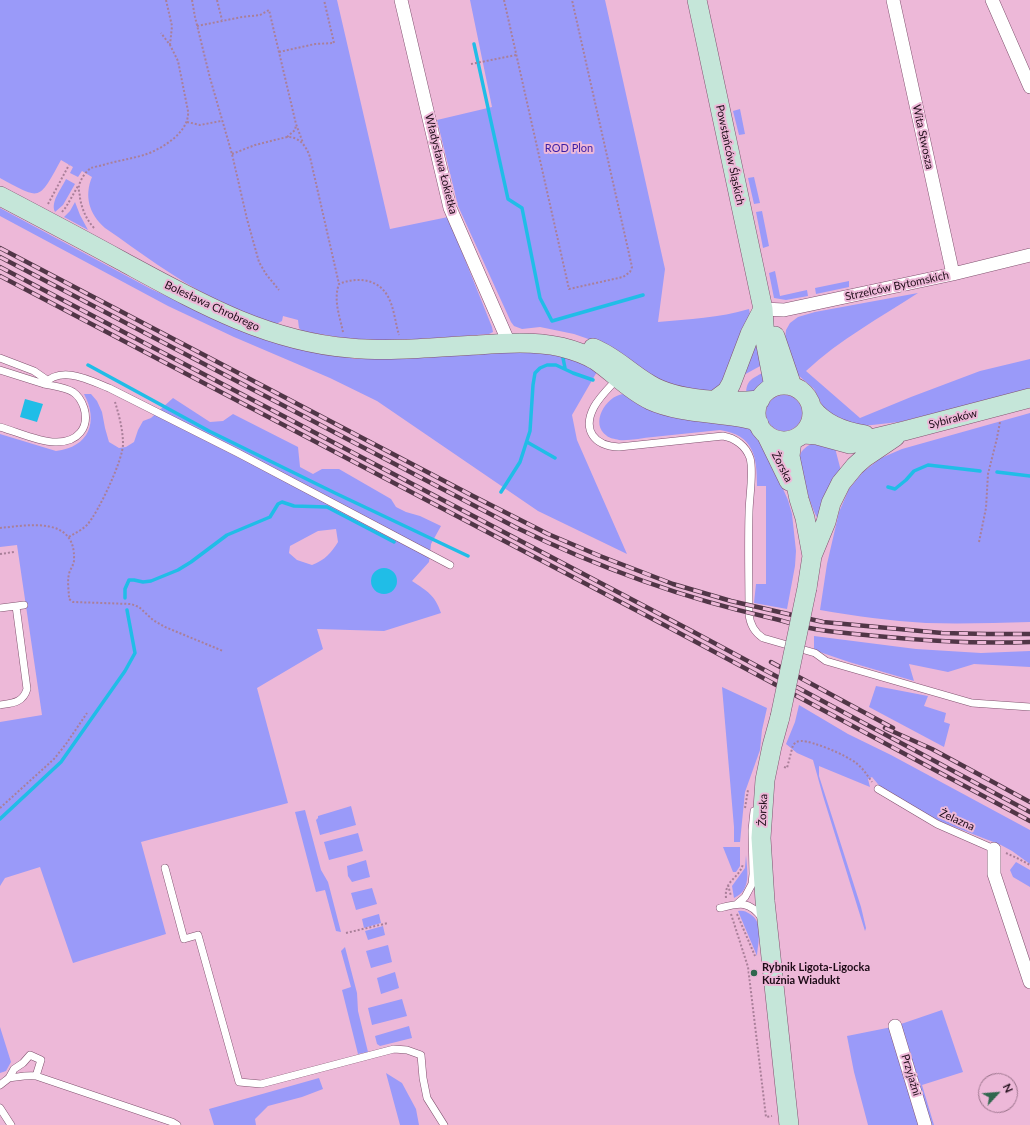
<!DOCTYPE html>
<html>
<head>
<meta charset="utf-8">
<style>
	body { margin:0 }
	#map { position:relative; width:1030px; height:1125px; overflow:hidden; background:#edb8d8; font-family:Lato,sans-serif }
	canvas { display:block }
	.north { position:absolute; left:978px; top:1073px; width:40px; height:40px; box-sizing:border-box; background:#edb8d8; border:1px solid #9a738b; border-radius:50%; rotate:64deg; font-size:11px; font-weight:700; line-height:16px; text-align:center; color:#1d0b17 }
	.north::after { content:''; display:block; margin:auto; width:14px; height:18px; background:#30674e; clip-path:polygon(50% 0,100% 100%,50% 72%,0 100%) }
</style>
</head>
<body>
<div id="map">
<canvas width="1030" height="1125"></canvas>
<div class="north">N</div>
</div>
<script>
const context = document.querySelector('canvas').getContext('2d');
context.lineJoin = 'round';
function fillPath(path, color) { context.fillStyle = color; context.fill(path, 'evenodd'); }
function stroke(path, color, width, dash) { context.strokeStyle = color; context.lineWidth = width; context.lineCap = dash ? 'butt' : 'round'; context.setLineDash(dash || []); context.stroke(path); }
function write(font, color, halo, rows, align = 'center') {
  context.font = font + ' Lato,sans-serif'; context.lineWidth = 4; context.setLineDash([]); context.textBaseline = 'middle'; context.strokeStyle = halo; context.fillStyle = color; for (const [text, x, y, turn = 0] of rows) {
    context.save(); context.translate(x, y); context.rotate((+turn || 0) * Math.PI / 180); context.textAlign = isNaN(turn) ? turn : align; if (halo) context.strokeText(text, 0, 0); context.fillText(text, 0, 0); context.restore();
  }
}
fillPath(new Path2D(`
	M 0,0 L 337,0 L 390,229 L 448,217 L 492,327 L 493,332 L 489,334 C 445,337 401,342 357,339 C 339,338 321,334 302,331 L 299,328 L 298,320 L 283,316 L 282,321 L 276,324 C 255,316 233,309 213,298 C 175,279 140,252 105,228 C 89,214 84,196 92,177 L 82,171 L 78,177 L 70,173 L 73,167 L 61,160 C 38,202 41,200 0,178 Z
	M 470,0 L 605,0 L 665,269 L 658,322 C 689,319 719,318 749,309 L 750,314 L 722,385 L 712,391 L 708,391 L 668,386 L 600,343 L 574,334 L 540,327 L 522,329 L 514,326 L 511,322 L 458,206 L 437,120 L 492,107 Z
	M 740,109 L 745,134 L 739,135 L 733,111 Z
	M 754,177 L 760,203 L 754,204 L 748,178 Z
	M 66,179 L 75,184 L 63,205 L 55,212 C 50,202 62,188 66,179 Z
	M 75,202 L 80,215 L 88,230 L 64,217 L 70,211 Z
	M 0,208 L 151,289 L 222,321 L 310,349 L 355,359 L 432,356 L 512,350 L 562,352 L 598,370 L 572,415 L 577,440 L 627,554 L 538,511 L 377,401 L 330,378 L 234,337 L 168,306 L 0,216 Z
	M 762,211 L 769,246 L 763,248 L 756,212 Z
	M 775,271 L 780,296 L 807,290 L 808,296 L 786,300 L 774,298 L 769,273 Z
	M 849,281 L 849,287 L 816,294 L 815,288 Z
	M 918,293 C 881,317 839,340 806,371 L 860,418 L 911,397 L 980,371 L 1030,359 L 1030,390 L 899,422 L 863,426 L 853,424 L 828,412 L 823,407 L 814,389 L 798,375 L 785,339 L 786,330 L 790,323 L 798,317 L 815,312 Z
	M 755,337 L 764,364 L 740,377 Z
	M 766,371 C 765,384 759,392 746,396 C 746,379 752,379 766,371 Z
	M 84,394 L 91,394 L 97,401 L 102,412 L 105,428 L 109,442 L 119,448 L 126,447 L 134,442 L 138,430 L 143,421 L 151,418 L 173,398 L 210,422 L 223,421 L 233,414 L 298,447 L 300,467 L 313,474 L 322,469 L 339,469 L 391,499 L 396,507 L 406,512 L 420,516 L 441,526 L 431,544 L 429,562 L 412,581 C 427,591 435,595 441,613 L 384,631 L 317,629 L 323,649 L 257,688 L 288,803 L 141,842 L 166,934 L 73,963 L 40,867 L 5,878 L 0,886 L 0,722 L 42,715 L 17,545 L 0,547 L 0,434 L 56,451 C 89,447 99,422 84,394 ZM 336,529 L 338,542 C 331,553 325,560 312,565 L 297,560 L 289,553 L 290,546 L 318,531 Z
	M 623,394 L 752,429 L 762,442 L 788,500 L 792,514 L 796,551 L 795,566 L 787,609 L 754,603 L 756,584 L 766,584 L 766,486 L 757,486 C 757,457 754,435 720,430 C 698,432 675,435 653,437 C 642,438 629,441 619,440 C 615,439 609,438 607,436 C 589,424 606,396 623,394 Z
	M766 413a18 18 0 1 1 36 0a18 18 0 1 1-36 0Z
	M 1030,413 L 1030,622 C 995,623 961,624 926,623 C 890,621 855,616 820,610 L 827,564 L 839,512 L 849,489 L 863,472 L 881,458 L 902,449 Z
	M 813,443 L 835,448 L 841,471 L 818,519 C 812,511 798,465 800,456 C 801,450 807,446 813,443 Z
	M 814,636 L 916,649 L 981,653 L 1030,651 L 1030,667 L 974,664 L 948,672 L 909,664 L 914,681 L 849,662 L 814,650 Z
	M 876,686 L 928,696 L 924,706 L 946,713 L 944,722 L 950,724 L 944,747 L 869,707 Z
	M 722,687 L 767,708 L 762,730 L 760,750 L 745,792 L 740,842 L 734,842 L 734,827 Z
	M 799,705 L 848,734 L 891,755 L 1030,830 L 1030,864 L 1012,851 L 1001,845 L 934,819 L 901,800 L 892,793 L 882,789 L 872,777 L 868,779 L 870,787 L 819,766 L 819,776 L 861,907 L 866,928 L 865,931 L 823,796 L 813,760 L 797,753 L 786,744 L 795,722 Z
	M 351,806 L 356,825 L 320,835 L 316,820 L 318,818 L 318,816 Z
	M 305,810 L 321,870 L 328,882 L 341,932 L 336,931 L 325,890 L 316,892 L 295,812 Z
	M 358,833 L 363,851 L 329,860 L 324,842 Z
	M 723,847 L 740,847 L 740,866 L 736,872 L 733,872 Z
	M 746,855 C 747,871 752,890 734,898 L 732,886 L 745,868 Z
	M 366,860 L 370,877 L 352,882 L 348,876 L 347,866 Z
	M 1016,862 L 1030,870 L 1030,887 L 1013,877 L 1010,870 Z
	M 372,888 L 377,904 L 356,910 L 351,893 Z
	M 738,911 C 742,910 746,911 750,914 C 764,922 758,942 757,956 Z
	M 379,914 L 381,923 L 364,928 L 362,919 Z
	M 383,926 L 385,935 L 368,940 L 365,931 Z
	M 388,945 L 392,962 L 371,968 L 366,951 Z
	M 345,947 L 357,993 L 358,1011 L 368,1052 L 358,1054 L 342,990 L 351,987 L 341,951 Z
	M 395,972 L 399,988 L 381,994 L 377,978 Z
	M 402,999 L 407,1016 L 372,1025 L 368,1008 Z
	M 942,1010 L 963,1072 L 922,1085 L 934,1125 L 928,1125 L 901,1024 Z
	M 409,1026 L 412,1038 L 380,1046 L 377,1044 L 375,1036 Z
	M 0,1027 L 11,1062 L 6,1071 L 0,1073 Z
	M 892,1027 L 923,1125 L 868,1125 L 854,1072 L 847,1036 Z
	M 386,1073 L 402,1083 L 416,1109 L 419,1125 L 400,1125 Z
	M 319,1078 L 323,1089 L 302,1097 L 268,1106 L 255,1119 L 256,1125 L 214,1125 L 209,1109 Z`), '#9a9af9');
fillPath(new Path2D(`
	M 25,399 L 43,404 L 37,422 L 20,417 Z
	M371 581a13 13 0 1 1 26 0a13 13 0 1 1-26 0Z`), '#20bde7');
stroke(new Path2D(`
	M 474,44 L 508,199 L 522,208 L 540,298 L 552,321 L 643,295
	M 563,358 L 565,368
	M 88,365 L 209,431 L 335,493 L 468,556
	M 527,442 L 555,458
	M 997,472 L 1030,476
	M 888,487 L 895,489 L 906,480 L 914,471 L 928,465 L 980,471
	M 501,492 L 520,462 L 530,431 L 533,385 L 535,373 L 540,368 L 547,365 L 556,365 L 573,373 L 593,380
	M 125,598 L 125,589 L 129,580 L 134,580 L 143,582 L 151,581 L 178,570 L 191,562 L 227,535 L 270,517 L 278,504 L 282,502 L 294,506 L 327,507 L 394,542
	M 0,819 L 61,762 L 125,671 L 135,653 L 127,610`), '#20bde7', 3.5);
const lane = new Path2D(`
	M 0,358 L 34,371 L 47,380
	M 0,370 L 44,384 C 61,365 89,380 109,388 L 238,453 L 450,565
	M 618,378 C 610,387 600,396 594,407 C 582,430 594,446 619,447 L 723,436 C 735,438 746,446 750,458 C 754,472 749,498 749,513 C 748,546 749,580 749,614 C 750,625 754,632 763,638 L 815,653 L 826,661 L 972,703 L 1030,707
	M 0,427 C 15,431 41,443 57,442 C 77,442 90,428 84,408 C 82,402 79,396 73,392 C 65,387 53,386 44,384
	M 0,608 L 24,605
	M 0,705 C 12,703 23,703 27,689 L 16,606
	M 878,789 L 937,824 L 994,849
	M 165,868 L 184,939 L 198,935 L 239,1082 L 261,1084 L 394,1049 L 407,1050 L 421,1055 L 423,1078 L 427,1098 L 444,1125
	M 737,904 L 745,897 L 752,884 L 753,874 L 752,830 L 754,811
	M 720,908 C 739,903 749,900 762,918
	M 9,1078 C 18,1077 26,1075 36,1076
	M 0,1085 L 9,1078 L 14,1069 L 23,1063 L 30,1055 L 41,1060 L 36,1076 L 172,1122 L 177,1125
	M 0,1108 L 11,1125`);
const street = new Path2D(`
	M 401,0 L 450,208 L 509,343
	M 893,0 L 953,274
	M 992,0 L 1030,87
	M 763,309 L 784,310 L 953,274 L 1030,255
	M 994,849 L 994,874 L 1030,982
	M 895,1026 L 925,1125`);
const secondary = new Path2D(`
	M 697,0 L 763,309 L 765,340 L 774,387
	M 0,196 C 40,217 80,238 120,260 C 194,300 264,341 350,348 C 392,352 435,347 478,345 C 505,343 534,341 561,347 C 573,350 585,354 595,360 C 614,373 629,390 650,400 C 679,413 713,412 744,418 L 753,420 L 759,424
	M 775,336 L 792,386
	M 593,348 C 614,356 630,373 649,384 C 676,401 728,403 760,400
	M756 413a28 28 0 1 1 56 0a28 28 0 1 1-56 0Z
	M 715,400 L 727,391 L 731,384 L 750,334 L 763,309
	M 812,408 C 824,424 846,432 865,435
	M 766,434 L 789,481
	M 804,434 L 817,435 L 850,444 L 904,431 L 1030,398
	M 792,440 L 790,456 L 799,499 L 805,518 L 812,556 L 807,588
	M 812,556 L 826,522 L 831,503 L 841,483 L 855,466 L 864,458 L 895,437
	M 780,717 L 772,746 L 765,780 L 761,838 L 765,901 L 789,1125`);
stroke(lane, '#80526f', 8);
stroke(street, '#80526f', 14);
stroke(secondary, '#80526f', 20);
stroke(new Path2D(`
	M 166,0 L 172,26 L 170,45
	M 192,0 L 195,17 L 210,78 L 232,154 L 247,219 L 259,262 L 266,274 L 279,290
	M 217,0 L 222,20
	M 504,0 L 569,289 L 623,277 L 630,272 L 632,267 L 572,0
	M 197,26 L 242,17 L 260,15 L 269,10 L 296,124 L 303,143
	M 279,52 L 315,44 L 334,43 L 324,0
	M 471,64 L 516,55
	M 187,122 L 200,125 L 221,121
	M 287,137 L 295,130 L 296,125
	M 232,154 L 255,145 L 287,137 C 300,137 306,146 310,157 L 339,284
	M 48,204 L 69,165
	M 62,212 L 66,207 L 78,186
	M 94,228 C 86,219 82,209 80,198 C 80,194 78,189 79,186 C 80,180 86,171 91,168 C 94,167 99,166 103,165 C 116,161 130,159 144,155 C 162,149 190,132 188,111 L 178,61 L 170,45 L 161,33
	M 343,332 C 340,317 333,300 339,284 C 355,277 377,278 387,295 C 394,306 395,322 399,335
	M 0,528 C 29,525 76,516 74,560 C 74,565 70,569 69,574 C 67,582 69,591 69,599 L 73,602 L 131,604 L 139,607 L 153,620 L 165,627 L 223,651
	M 69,537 C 75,533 82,530 87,525 C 98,513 123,460 123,444 C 123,430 119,415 115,402
	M 979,542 L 986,508 L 988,474 L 997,438 L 1000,422
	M 0,554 L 14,552
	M 784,767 L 787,768 L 793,745 C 795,743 797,741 801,741 C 813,741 846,755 856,763 C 863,768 867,775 872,782
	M 0,808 L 54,759 L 66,744 L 87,713
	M 745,808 L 748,790
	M 1006,853 L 1019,859 L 1030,865
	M 728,885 L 731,896
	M 726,898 C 724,880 739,879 743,864
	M 731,914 L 748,967 L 766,1117 L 772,1116
	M 737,914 L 755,956
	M 346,933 L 388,923`), '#a97f99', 2, [2, 2]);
stroke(lane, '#fff', 7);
stroke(street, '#fff', 13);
stroke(secondary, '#c5e6d9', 19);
const rail = new Path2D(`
	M 0,248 L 473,496 L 548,534 L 600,556 L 673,584 L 731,601 L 823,622 L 942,633 L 987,634 L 1030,634
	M 0,257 L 515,527 C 597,567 682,598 771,618 C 788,622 804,628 821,630 C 839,633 858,634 876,636 C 927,641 978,644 1030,642
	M 0,267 L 688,629 L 1030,812
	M 0,276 L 668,627 L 1030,821
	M 771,662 L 893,728
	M 885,728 L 932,749 L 1030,802`);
stroke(rail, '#513647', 4.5);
stroke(rail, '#edb8d8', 3, [9]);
const secondaryBridge = new Path2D(`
	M 780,717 L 807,588`);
stroke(secondaryBridge, '#80526f', 20, []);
stroke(secondaryBridge, '#c5e6d9', 19);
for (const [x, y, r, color] of [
	[754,973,4,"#30674e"]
]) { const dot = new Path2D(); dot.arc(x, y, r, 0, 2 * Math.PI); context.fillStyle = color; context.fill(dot); stroke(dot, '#edb8d8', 1.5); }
write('11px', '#1d0b17', '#edb8d8', [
	["Wita Stwosza",923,137,78],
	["Powstańców Śląskich",730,155,78],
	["Władysława Łokietka",441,164,76],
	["Strzelców Bytomskich",897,286,-12],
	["Bolesława Chrobrego",212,306,25],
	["Sybiraków",953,419,-14],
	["Żorska",782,467,63],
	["Żorska",763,810,-87],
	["Żelazna",957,820,24],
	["Przyjaźni",911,1075,73]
]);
write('11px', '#3c1ea4', '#edb8d8', [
	["ROD Plon",569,148]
]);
write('bold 11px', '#1d0b17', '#edb8d8', [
	["Rybnik Ligota-Ligocka",762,967],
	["Kuźnia Wiadukt",762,980]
], 'left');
</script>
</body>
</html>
